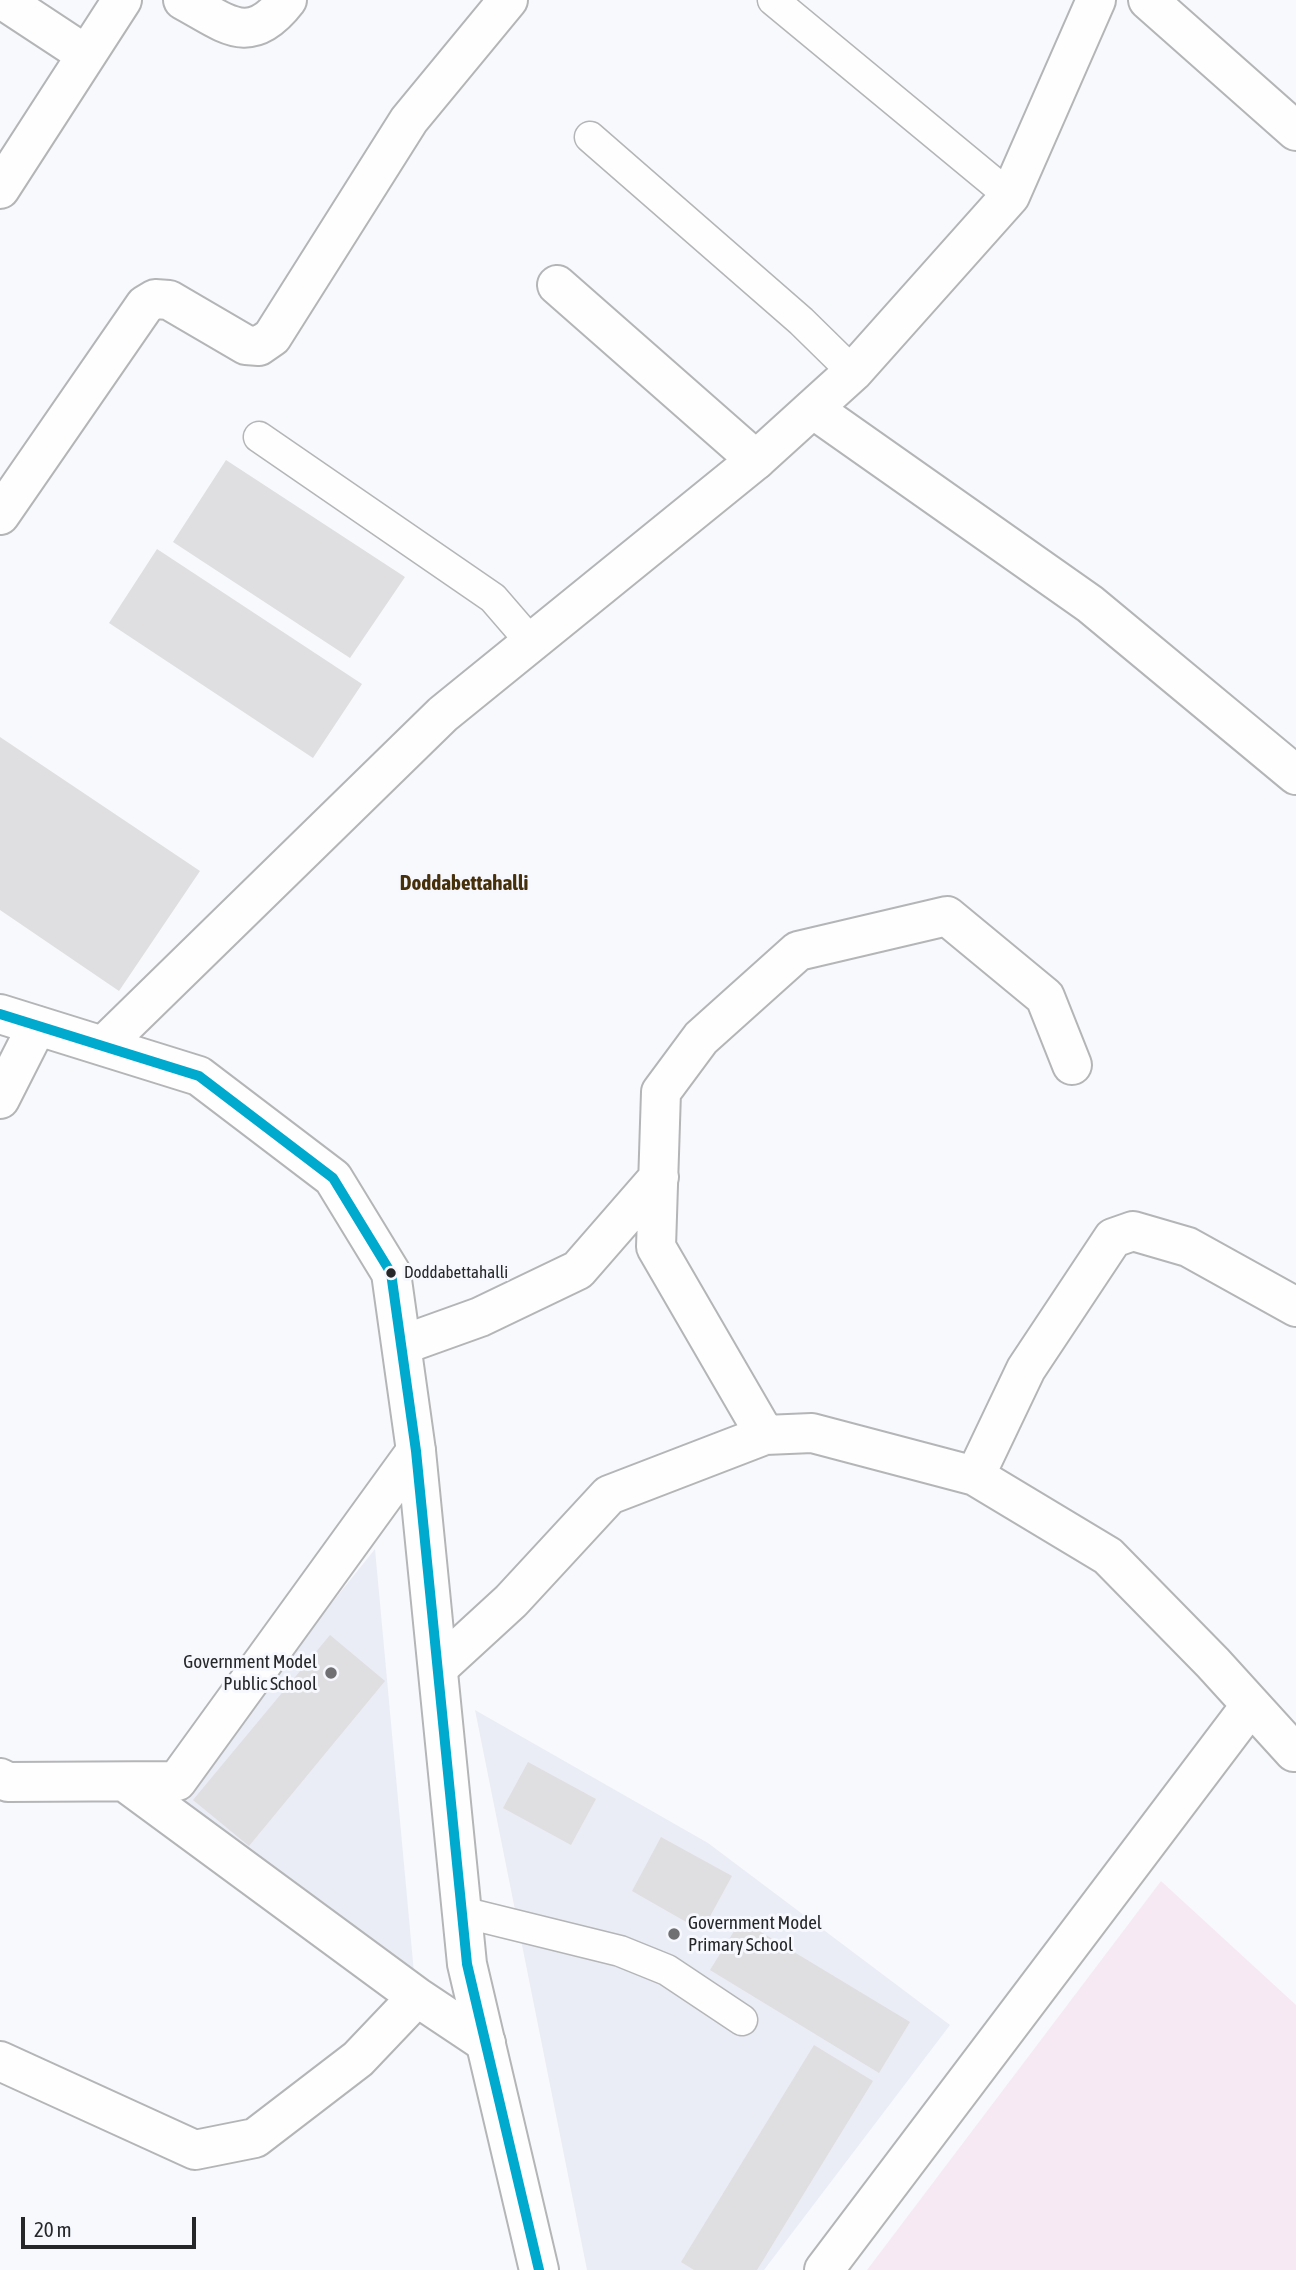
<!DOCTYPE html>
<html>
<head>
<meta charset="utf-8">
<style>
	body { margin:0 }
	#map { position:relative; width:1296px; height:2270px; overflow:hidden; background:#f8f9fc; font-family:"Asap Condensed",sans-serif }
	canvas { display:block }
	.scale { position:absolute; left:21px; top:2217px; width:175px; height:32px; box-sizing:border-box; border:4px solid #262729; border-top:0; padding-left:9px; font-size:21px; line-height:24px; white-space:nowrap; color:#262729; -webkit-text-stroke:5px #f6f8fe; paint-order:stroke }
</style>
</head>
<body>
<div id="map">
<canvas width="1296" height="2270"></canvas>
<div class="scale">20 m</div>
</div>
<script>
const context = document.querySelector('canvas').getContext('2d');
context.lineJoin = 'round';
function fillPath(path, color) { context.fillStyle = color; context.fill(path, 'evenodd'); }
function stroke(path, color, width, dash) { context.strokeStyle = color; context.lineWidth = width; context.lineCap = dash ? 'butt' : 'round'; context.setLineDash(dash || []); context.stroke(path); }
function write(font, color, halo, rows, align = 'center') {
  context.font = font + ' "Asap Condensed",sans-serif'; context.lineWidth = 6; context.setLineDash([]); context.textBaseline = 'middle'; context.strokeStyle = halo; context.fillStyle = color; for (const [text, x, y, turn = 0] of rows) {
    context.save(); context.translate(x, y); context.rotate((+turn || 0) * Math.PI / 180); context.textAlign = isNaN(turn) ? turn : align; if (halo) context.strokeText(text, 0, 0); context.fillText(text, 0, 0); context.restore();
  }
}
fillPath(new Path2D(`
	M 375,1549 L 415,1984 L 177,1796 Z
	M 475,1710 L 708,1843 L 950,2025 L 764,2270 L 587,2270 Z`), '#ebedf6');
fillPath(new Path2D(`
	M 1161,1881 L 1296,2005 L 1296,2270 L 867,2270 Z`), '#f7e9f4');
fillPath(new Path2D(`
	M 226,460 L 405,577 L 350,658 L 173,542 Z
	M 157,549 L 362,684 L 313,758 L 109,623 Z
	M 0,737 L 200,871 L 119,991 L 0,910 Z
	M 330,1635 L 385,1681 L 249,1846 L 193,1800 Z
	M 528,1762 L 596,1799 L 571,1845 L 503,1808 Z
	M 661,1837 L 732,1876 L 702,1931 L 632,1891 Z
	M 741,1920 L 910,2022 L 879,2073 L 710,1970 Z
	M 814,2045 L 873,2081 L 757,2270 L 694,2270 L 681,2262 Z`), '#dfdfe1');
const lane = new Path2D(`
	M 773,0 L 1010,196
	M 590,137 L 801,321 L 853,372
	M 259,437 L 493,598 L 531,642
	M 462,1912 L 620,1951 L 667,1970 L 742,2020`);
const street = new Path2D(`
	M 3,0 L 85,54
	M 183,0 C 227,24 250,48 287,0
	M 1148,0 L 1296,131
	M 0,189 L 122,0
	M 557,285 L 756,460
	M 813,409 L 1090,604 L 1296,775
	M 0,515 L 145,305 L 155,299 L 169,300 L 246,345 L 259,346 L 272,337 L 409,120 L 508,0
	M 0,1099 L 37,1026
	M 402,1345 L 480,1317 L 578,1270 L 659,1177
	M 765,1435 L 656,1247 L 661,1092 L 701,1038 L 798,951 L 947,916 L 1045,997 L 1072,1065
	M 975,1476 L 1026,1369 L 1113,1238 L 1133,1231 L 1188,1247 L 1296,1307
	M 438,1668 L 511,1601 L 609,1495 L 765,1435 L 812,1433 L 975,1476 L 1108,1556 L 1213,1663 L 1294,1752
	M 0,1778 L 8,1782 L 177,1781 L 416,1451
	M 125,1782 L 417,1997 L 486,2043
	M 0,2061 L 195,2150 L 255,2138 L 358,2059 L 417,1997
	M 824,2270 L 1251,1705`);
const secondary = new Path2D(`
	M 0,1014 L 199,1076 L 333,1178 L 391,1273 L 416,1451 L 467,1964 L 539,2270
	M 103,1046 L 443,714 L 756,460 L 853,372 L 1010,196 L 1096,0`);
stroke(lane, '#b4b5b7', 33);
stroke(street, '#b4b5b7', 42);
stroke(secondary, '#b4b5b7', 42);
stroke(lane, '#fefeff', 30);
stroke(street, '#fefeff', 38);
stroke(secondary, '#fefeff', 38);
stroke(new Path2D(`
	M 0,1014 L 199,1076 L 333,1178 L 391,1273 L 416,1451 L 467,1964 L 539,2270`), '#00a9ce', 10);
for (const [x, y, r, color] of [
	[391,1273,6,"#262729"],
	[331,1673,7,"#707073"],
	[674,1934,7,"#707073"]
]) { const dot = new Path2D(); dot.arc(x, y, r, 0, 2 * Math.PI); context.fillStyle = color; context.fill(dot); stroke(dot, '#f6f8fe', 2.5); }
write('17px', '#262729', '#f6f8fe', [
	["Doddabettahalli",404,1273]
], 'left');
write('19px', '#262729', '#f6f8fe', [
	["Government Model",317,1662],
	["Public School",317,1684],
	["Government Model",688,1923,"left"],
	["Primary School",688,1945,"left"]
], 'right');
write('bold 21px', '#462f0b', '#f6f8fe', [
	["Doddabettahalli",464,883]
]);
</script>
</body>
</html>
